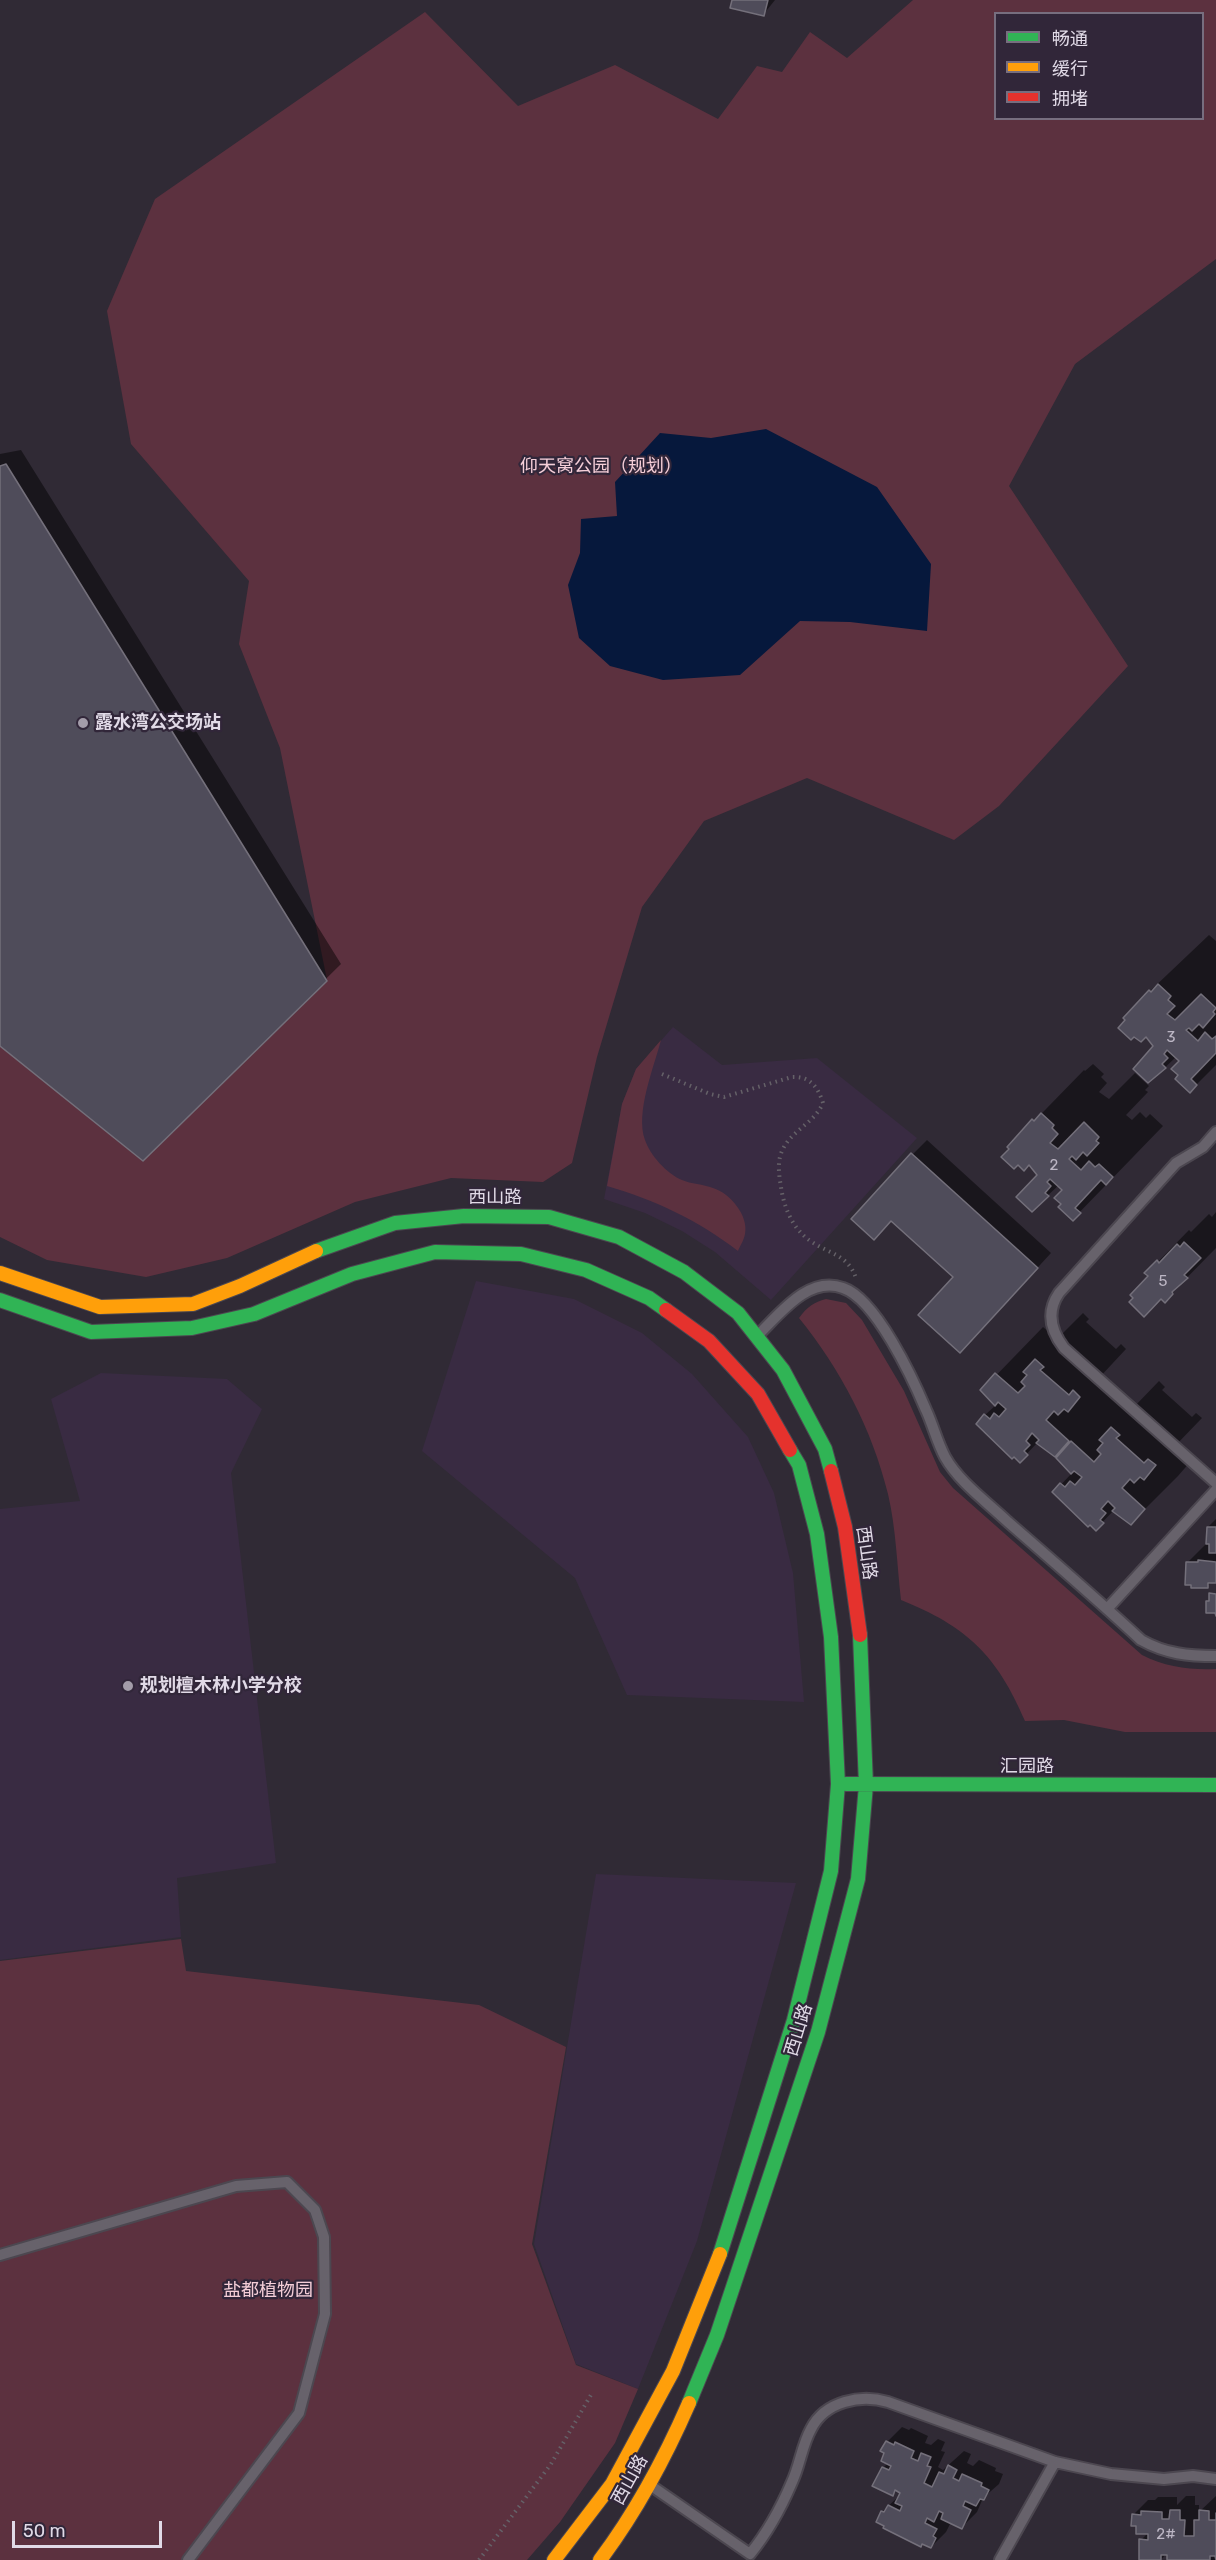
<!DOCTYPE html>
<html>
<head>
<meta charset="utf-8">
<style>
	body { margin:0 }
	#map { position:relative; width:1216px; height:2560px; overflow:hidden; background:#302a35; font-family:Rubik,"Noto Sans SC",sans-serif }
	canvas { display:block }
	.legend { position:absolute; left:994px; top:12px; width:210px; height:108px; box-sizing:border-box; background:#312639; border:2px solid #776e7f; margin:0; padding:8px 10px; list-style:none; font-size:18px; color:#e1dae7 }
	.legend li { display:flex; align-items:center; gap:12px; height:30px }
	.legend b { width:30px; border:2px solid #776e7f }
	.scale { position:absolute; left:12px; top:2521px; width:150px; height:27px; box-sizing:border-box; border:3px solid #e1dae7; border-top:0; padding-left:8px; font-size:18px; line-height:21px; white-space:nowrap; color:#e1dae7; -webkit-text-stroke:4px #312639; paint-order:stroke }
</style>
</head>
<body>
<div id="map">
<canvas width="1216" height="2560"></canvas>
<ul class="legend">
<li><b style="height:8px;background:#30b455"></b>畅通</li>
<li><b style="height:8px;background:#ff9f0a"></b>缓行</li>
<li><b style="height:8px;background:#e5322d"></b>拥堵</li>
</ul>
<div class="scale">50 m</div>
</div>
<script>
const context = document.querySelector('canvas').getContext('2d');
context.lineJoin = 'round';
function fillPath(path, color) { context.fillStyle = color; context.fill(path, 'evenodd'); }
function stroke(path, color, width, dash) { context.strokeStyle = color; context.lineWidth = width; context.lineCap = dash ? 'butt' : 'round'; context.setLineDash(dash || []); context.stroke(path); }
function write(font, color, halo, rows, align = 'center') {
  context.font = font + ' Rubik,"Noto Sans SC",sans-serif'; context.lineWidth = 4.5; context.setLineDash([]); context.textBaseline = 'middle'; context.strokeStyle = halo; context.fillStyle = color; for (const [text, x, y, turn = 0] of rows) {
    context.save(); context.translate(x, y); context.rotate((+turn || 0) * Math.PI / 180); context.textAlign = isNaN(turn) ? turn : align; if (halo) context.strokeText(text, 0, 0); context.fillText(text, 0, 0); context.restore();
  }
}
fillPath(new Path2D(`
	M 673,1027 L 722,1065 L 817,1058 L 917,1138 L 771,1300 L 715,1252 L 682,1231 L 645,1213 L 604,1199 L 622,1104 L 636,1069 Z
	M 476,1281 L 574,1299 L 642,1333 L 692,1374 L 748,1437 L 774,1493 L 793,1573 L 804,1702 L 627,1695 L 575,1578 L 422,1451 Z
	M 101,1373 L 227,1379 L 262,1409 L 231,1473 L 276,1863 L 177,1878 L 181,1937 L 0,1960 L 0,1509 L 80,1501 L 51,1399 Z
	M 596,1874 L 796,1883 L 697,2241 L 638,2389 L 576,2364 L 534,2244 Z`), '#392b42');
fillPath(new Path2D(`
	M 913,0 L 1216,0 L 1216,259 L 1075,364 L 1009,486 L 1128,666 L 999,806 L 954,840 L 807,778 L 704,821 L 642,907 L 597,1057 L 572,1163 L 543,1182 L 451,1178 L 355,1202 L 227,1258 L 146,1277 L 47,1260 L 0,1237 L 0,1046 L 143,1160 L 327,980 L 280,748 L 239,644 L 249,581 L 131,444 L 107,311 L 155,199 L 425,12 L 518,106 L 615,65 L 718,119 L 757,66 L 782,72 L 810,32 L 847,58 ZM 996,14 L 1202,14 L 1202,118 L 996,118 Z
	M 661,1040 C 654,1067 635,1113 645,1140 C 650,1155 667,1174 682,1180 C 691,1184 703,1184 713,1188 C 730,1193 749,1216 745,1234 C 744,1240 740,1246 738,1251 C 698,1220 655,1200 607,1186 L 622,1104 L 636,1069 Z
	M 826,1299 L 846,1303 L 862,1320 L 904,1391 L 940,1472 L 953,1488 L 1142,1655 C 1166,1667 1189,1670 1216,1669 L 1216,1732 L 1125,1732 L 1064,1720 L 1025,1721 C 997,1655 966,1626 901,1600 C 897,1565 896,1528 888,1494 C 872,1429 841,1370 799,1318 C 807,1307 814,1302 826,1299 Z
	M 181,1939 L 186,1971 L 479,2005 L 566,2047 L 532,2244 L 576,2365 L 638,2389 L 615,2443 L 560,2522 L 527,2560 L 0,2560 L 0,1961 Z`), '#5c313f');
fillPath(new Path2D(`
	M 766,429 L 877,487 L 931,564 L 927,631 L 850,622 L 800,621 L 740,675 L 663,680 L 610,666 L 579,638 L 568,585 L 580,553 L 581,519 L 617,516 L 615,482 L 660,433 L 711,438 Z`), '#06183c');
fillPath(new Path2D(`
	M 734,0 L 775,0 L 763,15 Z
	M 21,450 L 341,964 L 143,1159 L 0,1044 L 0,454 Z
	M 1209,935 L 1216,941 L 1216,1065 L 1190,1091 L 1180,1075 L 1181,1061 L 1176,1057 L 1154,1078 L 1153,1077 L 1155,1046 L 1150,991 Z
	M 1093,1064 L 1104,1074 L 1101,1077 L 1107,1083 L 1099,1092 L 1109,1099 L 1135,1073 L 1149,1086 L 1145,1090 L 1148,1092 L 1126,1115 L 1132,1120 L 1140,1112 L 1146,1118 L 1150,1114 L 1163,1126 L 1073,1219 L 1064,1190 L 1059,1185 L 1032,1210 L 1039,1175 L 1030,1163 L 1009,1147 L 1084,1070 L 1085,1071 Z
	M 927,1140 L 1051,1253 L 975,1336 L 913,1154 Z
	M 1216,1212 L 1216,1248 L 1165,1300 L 1147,1273 L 1189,1230 L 1191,1232 L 1209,1214 L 1212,1217 Z
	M 1083,1313 L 1089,1319 L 1086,1322 L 1116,1349 L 1121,1344 L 1126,1349 L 1099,1378 L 1133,1408 L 1159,1381 L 1165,1387 L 1162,1390 L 1192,1417 L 1196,1413 L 1202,1418 L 1175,1446 L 1191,1461 L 1178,1476 L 1131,1523 L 1114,1510 L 1096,1529 L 1054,1492 L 1072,1473 L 1060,1462 L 1067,1447 L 1055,1455 L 1038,1442 L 1020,1461 L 985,1415 L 996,1405 L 982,1390 L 1043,1327 L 1057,1339 Z
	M 1216,1519 L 1216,1582 L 1212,1582 L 1207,1586 L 1187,1563 L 1208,1542 L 1208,1527 Z
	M 902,2427 L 909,2430 L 911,2428 L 928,2436 L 925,2443 L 931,2445 L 938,2439 L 945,2442 L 941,2451 L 945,2452 L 938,2467 L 943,2470 L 964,2451 L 971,2454 L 967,2463 L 973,2466 L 979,2460 L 996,2468 L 995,2471 L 1003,2474 L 999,2484 L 983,2498 L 977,2512 L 962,2527 L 951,2522 L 946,2532 L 931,2547 L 882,2512 L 901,2494 L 897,2489 L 893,2494 L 883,2468 L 888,2463 L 887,2442 Z
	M 1186,2496 L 1195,2496 L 1195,2505 L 1199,2505 L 1199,2512 L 1216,2496 L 1216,2560 L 1168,2560 L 1168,2552 L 1161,2560 L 1141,2540 L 1148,2533 L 1137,2525 L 1133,2515 L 1148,2500 L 1155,2500 L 1158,2497 L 1177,2497 L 1177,2505 Z`), '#0007');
const building = new Path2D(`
	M 732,0 L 768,0 L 764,16 L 730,8 Z
	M 6,464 L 327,981 L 143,1161 L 0,1046 L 0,466 Z
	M 1158,984 L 1171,996 L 1168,1000 L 1175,1006 L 1167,1014 L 1175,1020 L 1201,994 L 1216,1008 L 1213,1012 L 1215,1014 L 1203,1028 L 1199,1024 L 1192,1031 L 1189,1028 L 1186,1030 L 1198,1041 L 1205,1032 L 1212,1039 L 1216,1036 L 1216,1053 L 1191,1079 L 1197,1085 L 1190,1093 L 1175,1079 L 1178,1075 L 1171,1069 L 1179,1061 L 1167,1050 L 1164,1054 L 1168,1058 L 1162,1064 L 1166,1068 L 1148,1083 L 1133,1069 L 1153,1046 L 1146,1037 L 1141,1042 L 1134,1037 L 1131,1040 L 1118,1028 L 1125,1020 L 1123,1018 L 1149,990 L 1151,992 Z
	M 1041,1113 L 1054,1125 L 1052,1128 L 1058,1134 L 1050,1143 L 1058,1149 L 1084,1122 L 1099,1137 L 1096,1141 L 1099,1143 L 1087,1156 L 1083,1152 L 1076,1160 L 1072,1156 L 1069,1159 L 1081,1170 L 1089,1161 L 1095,1167 L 1099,1164 L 1113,1177 L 1106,1185 L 1101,1180 L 1075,1208 L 1081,1213 L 1073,1221 L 1058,1207 L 1061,1204 L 1054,1198 L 1062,1190 L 1050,1179 L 1047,1182 L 1051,1186 L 1045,1193 L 1049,1196 L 1032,1212 L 1016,1197 L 1037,1175 L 1029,1165 L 1024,1171 L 1018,1165 L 1014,1169 L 1001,1157 L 1009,1149 L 1007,1147 L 1032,1119 L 1034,1121 Z
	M 911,1153 L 1038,1268 L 960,1353 L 918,1315 L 953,1277 L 891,1221 L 874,1240 L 851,1219 Z
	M 1184,1242 L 1201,1258 L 1184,1275 L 1188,1278 L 1172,1292 L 1173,1294 L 1165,1303 L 1161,1299 L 1144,1317 L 1129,1302 L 1133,1298 L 1130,1295 L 1148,1276 L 1144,1273 L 1157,1260 L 1159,1263 L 1177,1244 L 1180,1247 Z
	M 1035,1359 L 1044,1367 L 1040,1370 L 1069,1395 L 1073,1390 L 1080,1397 L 1068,1412 L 1064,1409 L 1058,1415 L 1054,1411 L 1046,1420 L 1069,1441 L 1055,1457 L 1036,1443 L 1039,1440 L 1032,1433 L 1026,1441 L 1030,1445 L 1024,1451 L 1028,1455 L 1020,1463 L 1014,1457 L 1012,1459 L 976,1424 L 984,1414 L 990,1419 L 994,1413 L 999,1417 L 1006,1409 L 998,1402 L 995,1406 L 980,1390 L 995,1373 L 1018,1393 L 1025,1386 L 1021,1382 L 1027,1375 L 1023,1372 Z
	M 1111,1427 L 1120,1435 L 1116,1438 L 1144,1463 L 1148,1459 L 1156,1465 L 1144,1480 L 1140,1477 L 1134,1483 L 1130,1479 L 1122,1488 L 1145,1509 L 1131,1525 L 1112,1511 L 1115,1508 L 1108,1501 L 1101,1509 L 1106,1513 L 1100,1520 L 1104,1523 L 1096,1531 L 1090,1525 L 1088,1527 L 1052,1492 L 1060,1483 L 1065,1487 L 1070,1481 L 1075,1485 L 1082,1477 L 1074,1471 L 1071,1474 L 1056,1458 L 1071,1441 L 1094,1462 L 1101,1454 L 1097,1450 L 1103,1443 L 1099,1440 Z
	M 1207,1527 L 1216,1527 L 1216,1553 L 1209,1553 L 1209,1544 L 1206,1544 Z
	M 1198,1560 L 1216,1562 L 1216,1583 L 1208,1583 L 1208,1588 L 1191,1588 L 1191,1585 L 1185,1585 L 1186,1562 L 1198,1562 Z
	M 1209,1593 L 1216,1594 L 1216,1616 L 1215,1613 L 1206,1613 L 1206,1601 L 1209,1601 Z
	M 886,2441 L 894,2445 L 895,2442 L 914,2451 L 911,2458 L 918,2461 L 921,2453 L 931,2457 L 927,2466 L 931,2467 L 924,2483 L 932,2487 L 939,2472 L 944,2474 L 948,2465 L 957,2470 L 953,2478 L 959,2481 L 962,2474 L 982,2483 L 981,2486 L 989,2490 L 984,2500 L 980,2499 L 976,2506 L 965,2501 L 963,2506 L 971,2510 L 962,2529 L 941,2519 L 943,2513 L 939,2511 L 934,2522 L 927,2518 L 925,2523 L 937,2529 L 933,2536 L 936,2538 L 931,2548 L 922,2544 L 921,2547 L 883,2528 L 884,2526 L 876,2522 L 881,2511 L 884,2512 L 888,2505 L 900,2511 L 902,2506 L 895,2503 L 900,2493 L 895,2490 L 893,2496 L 872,2486 L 882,2467 L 889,2470 L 891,2466 L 881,2461 L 884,2453 L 880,2451 Z
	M 1170,2510 L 1180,2510 L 1180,2520 L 1185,2520 L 1184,2536 L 1194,2536 L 1194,2520 L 1199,2520 L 1199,2510 L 1209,2511 L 1209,2520 L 1216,2520 L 1216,2513 L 1216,2560 L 1215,2556 L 1210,2556 L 1210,2560 L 1167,2560 L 1167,2555 L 1161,2555 L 1161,2560 L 1139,2560 L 1139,2539 L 1148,2540 L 1148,2534 L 1136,2534 L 1136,2526 L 1131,2526 L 1132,2514 L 1141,2515 L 1141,2511 L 1162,2512 L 1162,2519 L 1169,2519 Z`);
fillPath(building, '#4f4c5a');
stroke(building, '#74707b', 1.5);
const lane = new Path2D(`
	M 1216,1132 L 1203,1147 L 1176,1163 L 1059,1293 C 1046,1312 1051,1331 1064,1348 L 1216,1483
	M 757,1336 C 779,1315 808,1275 843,1288 C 876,1299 913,1379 926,1410 C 933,1425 937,1442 945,1457 C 959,1482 987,1502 1008,1522 C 1053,1561 1098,1600 1141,1640 C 1166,1654 1188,1656 1216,1656
	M 1107,1609 L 1216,1490
	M 0,2255 L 236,2186 L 287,2182 L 315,2210 L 324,2237 L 325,2314 L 299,2413 L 188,2560
	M 650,2485 L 750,2554 C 768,2532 781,2508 792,2482 C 800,2465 802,2445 811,2429 C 825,2401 861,2394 888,2402 L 1055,2462 L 1111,2474 L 1164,2479 L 1193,2476 L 1216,2479
	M 1000,2560 L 1055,2462`);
const fast = new Path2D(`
	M 316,1251 L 395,1223 L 464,1216 L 549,1217 L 619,1237 L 684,1272 L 738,1313 L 783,1370 L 825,1449 L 831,1471
	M 0,1300 L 91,1332 L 192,1328 L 254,1314 L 352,1274 L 435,1252 L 521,1254 L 586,1270 L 649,1298 L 666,1310
	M 846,1784 L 1216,1785
	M 720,2254 L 794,2020 L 831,1871 L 838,1784 L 831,1637 L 817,1534 L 799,1465 L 790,1450
	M 689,2403 L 717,2335 L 818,2032 L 858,1879 L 866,1785 L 860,1635`);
const slow = new Path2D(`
	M 0,1273 L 100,1307 L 193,1304 L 240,1286 L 316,1251
	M 554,2560 L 612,2484 L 673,2371 L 720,2254
	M 600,2560 C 636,2512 665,2458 689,2403`);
const jam = new Path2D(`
	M 666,1310 L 709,1341 L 758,1394 L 790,1450
	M 831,1471 L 845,1527 L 860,1635`);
stroke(lane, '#4c4750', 14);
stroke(fast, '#4c4750', 16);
stroke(slow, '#4c4750', 16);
stroke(jam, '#4c4750', 16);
stroke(new Path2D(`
	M 662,1074 L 710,1094 L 724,1097 L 792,1077 C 810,1076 818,1087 823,1103 C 814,1124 791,1130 782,1151 C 777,1162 779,1175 781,1187 C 784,1208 793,1230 812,1242 C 830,1254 848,1255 856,1278
	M 479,2560 L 551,2464 L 592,2393`), '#656168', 4, [1.5, 4.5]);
stroke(lane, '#67626b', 10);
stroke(fast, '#30b455', 14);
stroke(slow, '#ff9f0a', 14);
stroke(jam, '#e5322d', 14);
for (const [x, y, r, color] of [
	[83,723,6,"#a39ca9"],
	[128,1686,6,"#a39ca9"]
]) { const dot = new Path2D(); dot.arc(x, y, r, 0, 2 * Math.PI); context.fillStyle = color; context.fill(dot); stroke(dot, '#312639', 2); }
write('15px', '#bcb6c4', null, [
	["3",1171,1038],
	["2",1054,1166],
	["5",1163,1282],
	["2#",1166,2535]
]);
write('18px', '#f5ced8', '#312639', [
	["仰天窝公园（规划）",601,467],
	["盐都植物园",268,2291]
]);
write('bold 18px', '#e1dae7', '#312639', [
	["露水湾公交场站",95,723],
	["规划檀木林小学分校",140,1686]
], 'left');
write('18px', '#e1dae7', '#312639', [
	["西山路",495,1198],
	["西山路",866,1553,82],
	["汇园路",1027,1767],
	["西山路",799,2030,-73],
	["西山路",630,2480,-61]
]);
</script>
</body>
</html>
